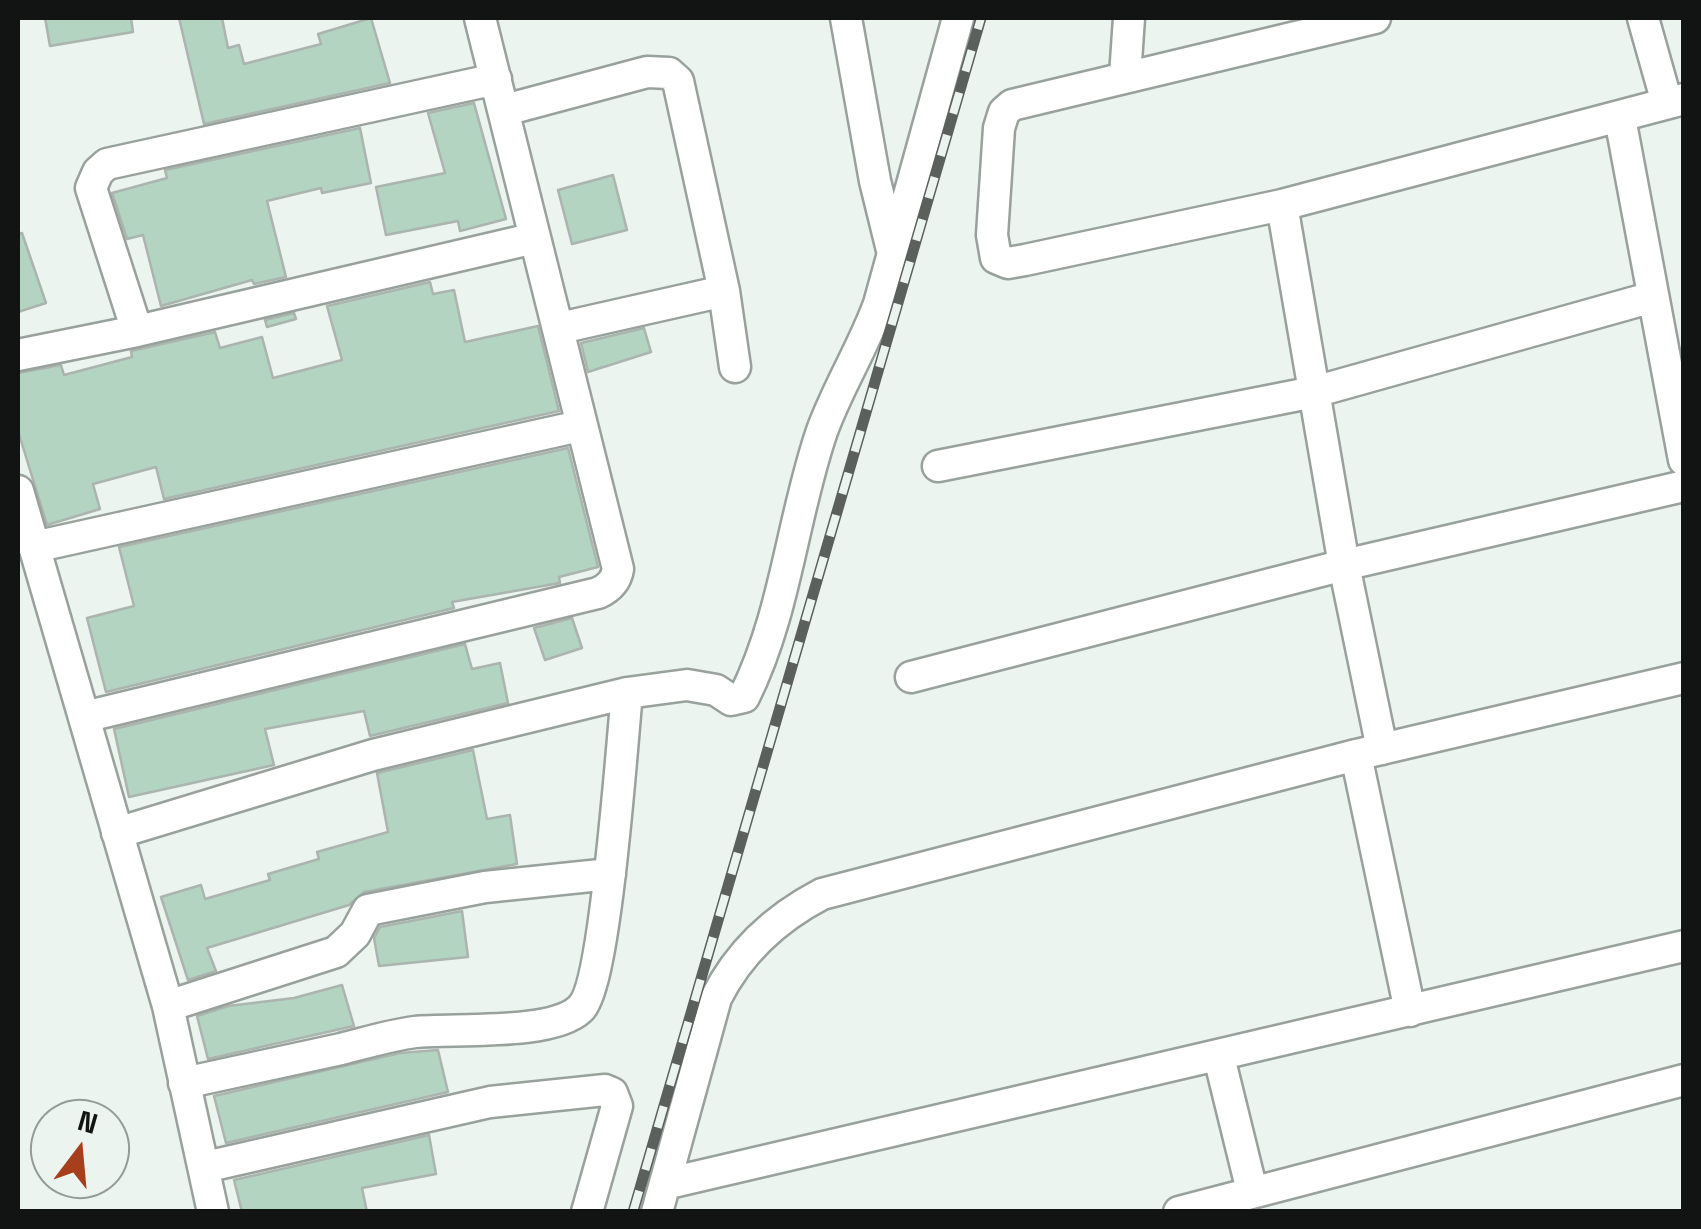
<!DOCTYPE html>
<html>
<head>
<meta charset="utf-8">
<style>
	body { margin:0 }
	#map { position:relative; width:1701px; height:1229px; overflow:hidden; background:#ebf4ef; font-family:"Space Grotesk",sans-serif }
	canvas { display:block }
	.frame { position:absolute; inset:0; border:20px solid #111412; pointer-events:none }
	.north { position:absolute; left:30px; top:1099px; width:100px; height:100px; box-sizing:border-box; background:#ebf4ef; border:2px solid #949a97; border-radius:50%; rotate:16deg; font-size:28px; font-weight:700; line-height:40px; text-align:center; color:#111412 }
	.north::after { content:''; display:block; margin:auto; width:35px; height:45px; background:#a73f1d; clip-path:polygon(50% 0,100% 100%,50% 72%,0 100%) }
</style>
</head>
<body>
<div id="map">
<canvas width="1701" height="1229"></canvas>
<div class="frame"></div>
<div class="north">N</div>
</div>
<script>
const context = document.querySelector('canvas').getContext('2d');
context.lineJoin = 'round';
function fillPath(path, color) { context.fillStyle = color; context.fill(path, 'evenodd'); }
function stroke(path, color, width, dash) { context.strokeStyle = color; context.lineWidth = width; context.lineCap = dash ? 'butt' : 'round'; context.setLineDash(dash || []); context.stroke(path); }
const building = new Path2D(`
	M 45,18 L 131,18 L 133,32 L 50,46 Z
	M 179,18 L 222,18 L 228,48 L 239,45 L 244,64 L 321,44 L 318,34 L 371,18 L 390,83 L 204,124 Z
	M 474,103 L 506,219 L 460,231 L 458,221 L 386,235 L 376,187 L 445,173 L 428,113 Z
	M 360,128 L 371,183 L 322,193 L 321,188 L 267,201 L 286,277 L 254,284 L 252,280 L 161,306 L 143,235 L 127,239 L 112,193 L 167,178 L 165,170 Z
	M 613,175 L 627,230 L 572,244 L 558,190 Z
	M 22,233 L 46,303 L 18,312 L 18,234 Z
	M 430,282 L 433,294 L 454,290 L 465,342 L 538,326 L 559,411 L 164,499 L 156,467 L 93,484 L 100,509 L 47,525 L 18,431 L 18,373 L 61,365 L 64,375 L 132,357 L 131,351 L 215,332 L 220,348 L 262,337 L 273,378 L 342,360 L 327,306 Z
	M 294,313 L 296,319 L 267,327 L 265,320 Z
	M 644,328 L 651,352 L 588,372 L 581,343 Z
	M 568,448 L 598,567 L 559,577 L 560,583 L 452,602 L 454,608 L 106,692 L 87,618 L 134,606 L 119,547 Z
	M 572,618 L 582,648 L 545,660 L 534,628 Z
	M 465,644 L 472,669 L 500,663 L 508,703 L 370,736 L 364,711 L 265,729 L 274,765 L 129,797 L 114,729 Z
	M 473,750 L 487,819 L 510,815 L 517,864 L 364,892 L 349,905 L 207,948 L 216,971 L 188,980 L 161,897 L 201,885 L 205,899 L 270,880 L 268,874 L 319,859 L 317,852 L 388,832 L 377,773 Z
	M 462,911 L 468,957 L 379,966 L 374,938 L 380,927 Z
	M 342,985 L 354,1026 L 208,1059 L 197,1016 L 228,1006 L 294,998 Z
	M 438,1050 L 448,1092 L 226,1143 L 214,1096 L 400,1053 Z
	M 429,1135 L 436,1174 L 362,1188 L 367,1212 L 242,1212 L 234,1180 Z`);
fillPath(building, '#b2d4c0');
stroke(building, '#abb4af', 2.5);
const minor = new Path2D(`
	M 846,18 L 875,181 L 892,250
	M 1375,18 L 1012,105 L 1004,112 L 999,128 L 992,235 L 996,258 L 1008,263 L 1025,260 L 1282,205 L 1684,99
	M 1643,18 L 1667,103
	M 1125,76 L 1129,18
	M 505,110 L 647,72 L 669,73 L 678,81 L 724,291 L 735,367
	M 1620,118 L 1684,460
	M 1282,205 L 1344,565 L 1382,749
	M 560,328 L 724,291
	M 137,331 L 91,188 L 98,172 L 107,164 L 496,79
	M 18,355 L 137,331 L 535,238
	M 938,466 L 1314,392 L 1653,297
	M 18,491 L 168,1006 L 213,1212
	M 34,547 L 580,426
	M 911,677 L 1344,565 L 1684,486
	M 84,717 L 598,593 C 609,588 616,581 618,569 L 480,18
	M 1356,755 L 1410,1011
	M 117,833 L 373,755 L 627,693 L 687,685 L 716,690 L 731,700 L 744,697 C 786,613 792,518 822,431 C 838,387 863,348 879,304 L 958,18
	M 168,1006 L 336,952 L 355,934 L 368,910 L 485,887 L 610,874
	M 1219,1057 L 1252,1191
	M 184,1083 C 236,1072 288,1060 341,1049 C 365,1043 391,1035 415,1032 C 453,1028 552,1036 580,1009 C 606,986 622,741 627,693
	M 205,1167 L 490,1102 L 605,1090 L 612,1093 L 617,1106 L 587,1212
	M 665,1184 L 1684,946
	M 657,1212 L 716,998 C 739,952 776,918 822,894 L 1356,755 L 1684,678
	M 1179,1212 L 1684,1080`);
stroke(minor, '#98a19b', 35);
stroke(minor, '#fff', 30);
const rail = new Path2D(`
	M 633,1212 L 981,18`);
stroke(rail, '#5b605d', 11);
stroke(rail, '#ebf4ef', 8, [22]);
</script>
</body>
</html>
